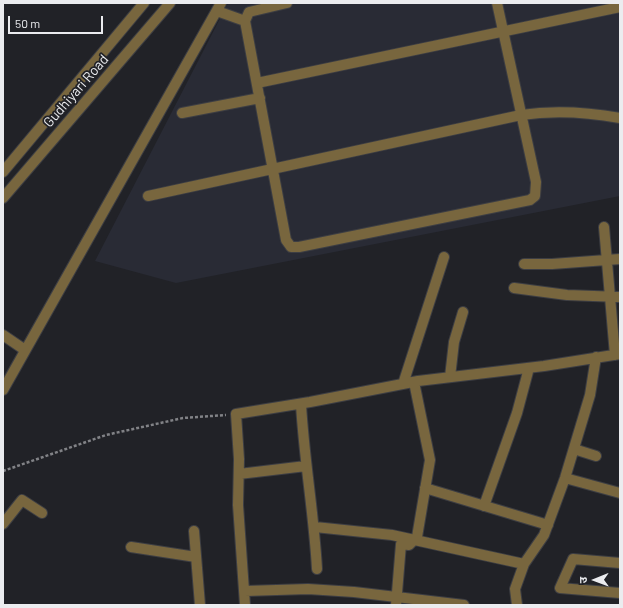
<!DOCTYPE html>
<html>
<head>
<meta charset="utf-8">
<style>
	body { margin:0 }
	#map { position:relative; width:623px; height:608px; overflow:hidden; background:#212227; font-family:Barlow,"Noto Sans Devanagari",sans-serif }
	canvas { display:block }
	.frame { position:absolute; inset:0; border:4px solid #ebecef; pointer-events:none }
	.north { position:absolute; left:575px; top:560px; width:40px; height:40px; -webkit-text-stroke:3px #212227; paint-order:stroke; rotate:269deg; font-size:11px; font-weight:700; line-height:16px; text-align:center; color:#ebecef }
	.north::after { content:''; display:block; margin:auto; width:14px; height:18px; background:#ebecef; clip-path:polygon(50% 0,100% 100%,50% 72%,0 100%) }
	.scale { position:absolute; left:8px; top:16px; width:95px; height:18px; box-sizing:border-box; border:2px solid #ebecef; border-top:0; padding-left:5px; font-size:12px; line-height:14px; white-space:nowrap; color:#ebecef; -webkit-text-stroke:3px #212227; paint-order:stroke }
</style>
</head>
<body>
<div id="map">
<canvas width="623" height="608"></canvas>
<div class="frame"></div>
<div class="north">उ</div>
<div class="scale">50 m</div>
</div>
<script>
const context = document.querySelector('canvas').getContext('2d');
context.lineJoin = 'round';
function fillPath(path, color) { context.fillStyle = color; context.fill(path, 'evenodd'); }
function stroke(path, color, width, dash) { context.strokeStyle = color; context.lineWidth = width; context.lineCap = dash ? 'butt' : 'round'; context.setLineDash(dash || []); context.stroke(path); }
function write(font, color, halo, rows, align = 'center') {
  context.font = font + ' Barlow,sans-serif'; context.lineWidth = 3.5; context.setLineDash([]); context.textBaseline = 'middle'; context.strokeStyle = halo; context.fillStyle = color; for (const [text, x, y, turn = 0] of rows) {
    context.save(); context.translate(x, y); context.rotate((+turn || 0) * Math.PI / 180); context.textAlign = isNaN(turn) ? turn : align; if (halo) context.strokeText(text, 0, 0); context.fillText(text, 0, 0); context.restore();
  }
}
fillPath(new Path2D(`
	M 228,3 L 620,3 L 620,196 L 176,283 L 95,261 Z`), '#292b35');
const minor = new Path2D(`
	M 217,11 L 245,21 L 286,240 L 291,247 L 299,247 L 530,200 L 535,196 L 536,182 L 497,3
	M 245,21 L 249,12 L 287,3
	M 257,83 L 620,7
	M 182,113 L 260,98
	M 3,172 L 144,3
	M 148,196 L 521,115 C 555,110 586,112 620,118
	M 3,198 L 170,3
	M 604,227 L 615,355
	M 524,264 L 552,264 L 620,259
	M 514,288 L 567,295 L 620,297
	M 3,335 L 25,350
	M 450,377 L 454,342 L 463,312
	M 403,384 L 444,257
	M 3,390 L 221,3
	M 301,404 C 304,459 314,514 317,569
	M 574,449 L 596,456
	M 239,474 L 306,466
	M 565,478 L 620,493
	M 425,488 L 548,525
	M 484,506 L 517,413 L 529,368
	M 3,524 L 22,500 L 42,513
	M 315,527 L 392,535 L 524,564
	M 194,531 L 200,605
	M 131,547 L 196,557
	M 620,563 L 573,559 L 560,588 L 620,593
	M 245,591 L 308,589 L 354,592 L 464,605
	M 245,605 L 238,505 L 239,459 L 236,414 L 310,402 L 418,381 L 544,366 L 620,354
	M 396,605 L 401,544 L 409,545 L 417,537 L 430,460 L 414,382
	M 517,605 L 515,589 L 524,564 L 544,535 L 565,478 L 590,395 L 596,357`);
stroke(minor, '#3d3e43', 12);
stroke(new Path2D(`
	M 3,471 L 106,435 L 183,418 L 226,415`), '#818286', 2.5, [3, 2]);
stroke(minor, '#78663e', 10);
write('14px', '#ebecef', '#212227', [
	["Gudhiyari Road",76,91,-49]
]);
</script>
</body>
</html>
